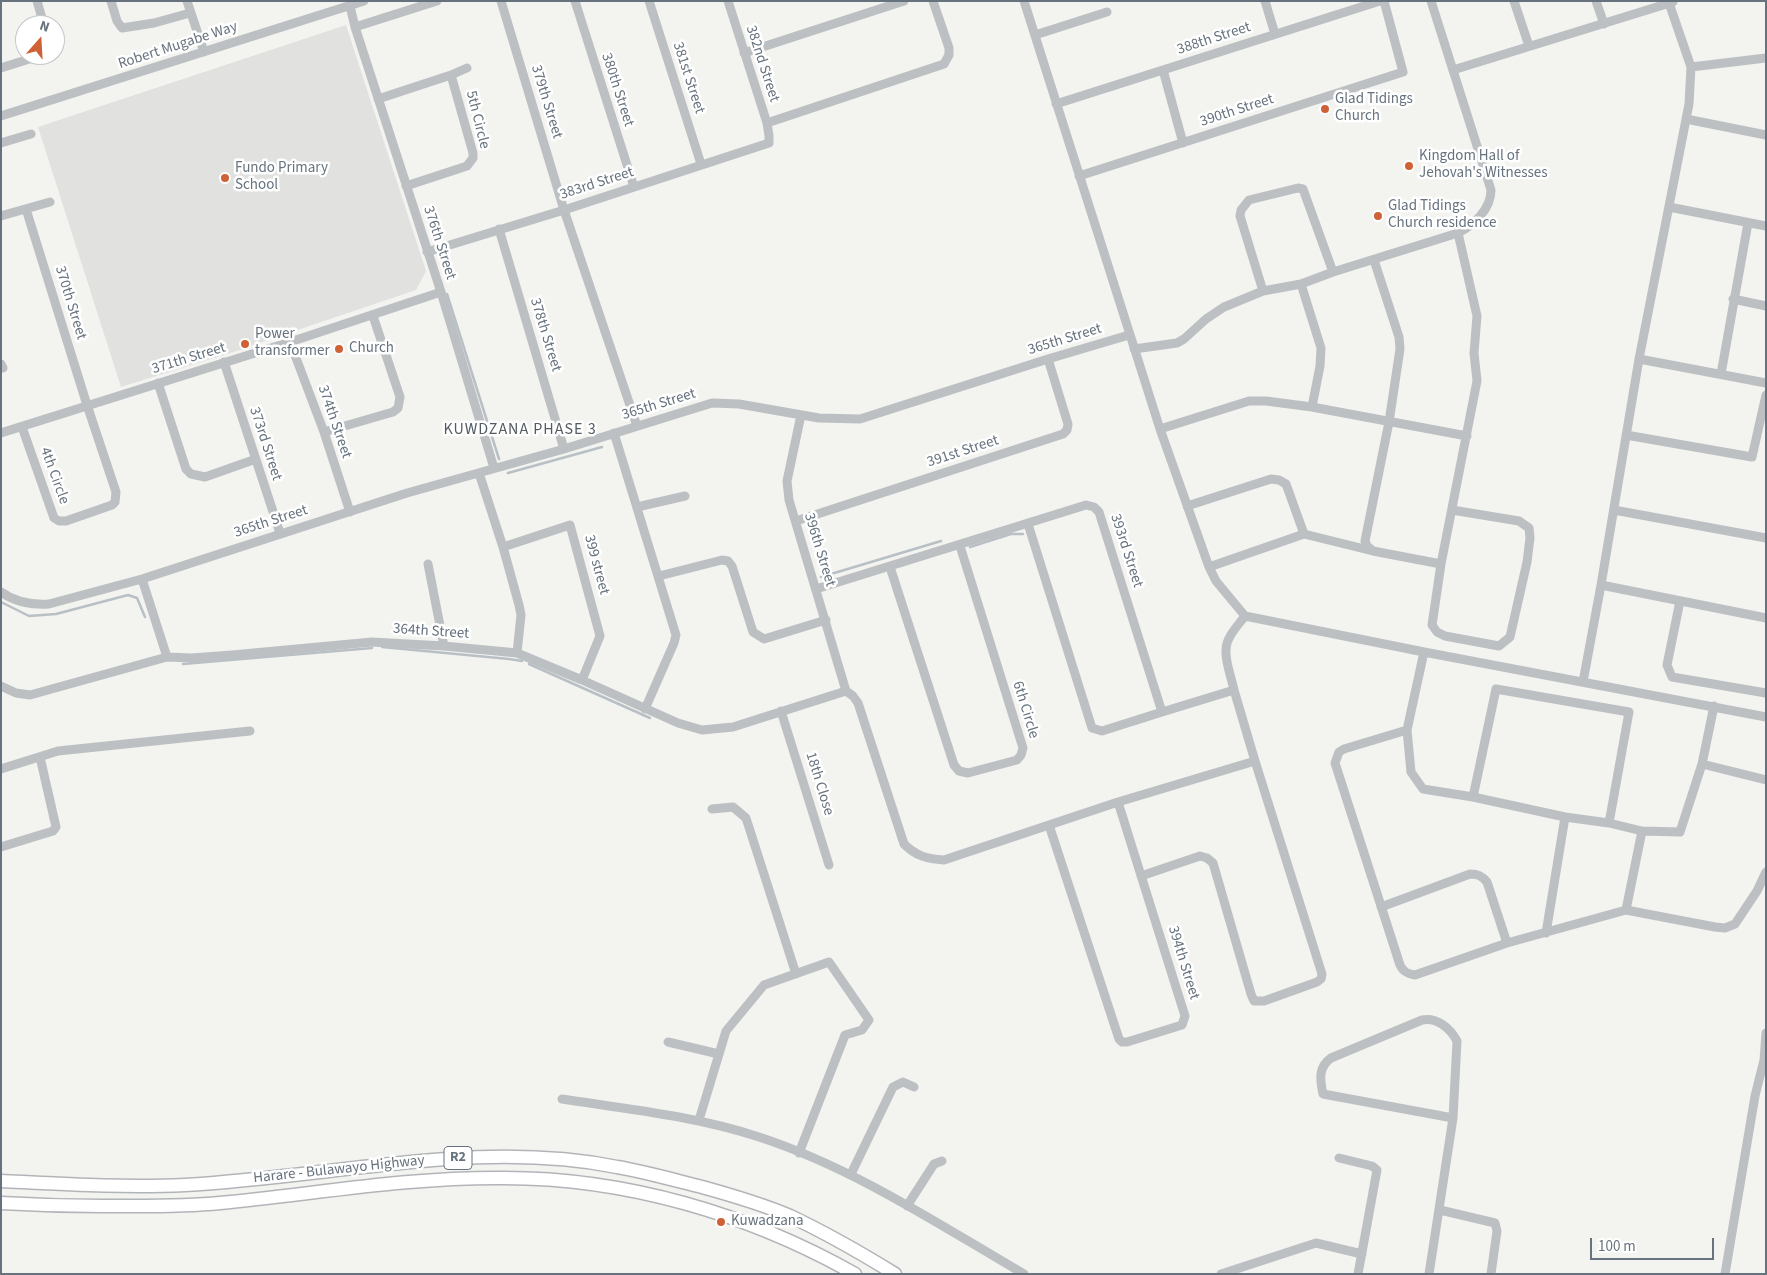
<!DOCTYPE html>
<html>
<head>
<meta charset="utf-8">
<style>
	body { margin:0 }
	#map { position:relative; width:1767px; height:1275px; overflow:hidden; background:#f3f3f0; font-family:"Source Sans 3",sans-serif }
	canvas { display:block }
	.frame { position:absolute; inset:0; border:2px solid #66727d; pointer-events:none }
	.north { position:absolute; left:15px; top:15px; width:50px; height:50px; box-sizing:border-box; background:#fff; border:1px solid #c2c7cb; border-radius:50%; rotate:19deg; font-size:14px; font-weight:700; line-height:20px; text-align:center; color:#66727d }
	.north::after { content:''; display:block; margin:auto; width:18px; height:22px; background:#ce6135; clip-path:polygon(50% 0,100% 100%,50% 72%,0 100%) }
	.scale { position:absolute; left:1590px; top:1238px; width:124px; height:22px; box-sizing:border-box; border:2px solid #66727d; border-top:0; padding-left:6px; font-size:15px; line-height:18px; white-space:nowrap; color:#66727d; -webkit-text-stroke:4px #fff; paint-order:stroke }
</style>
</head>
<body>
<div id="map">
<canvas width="1767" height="1275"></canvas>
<div class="frame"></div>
<div class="north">N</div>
<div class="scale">100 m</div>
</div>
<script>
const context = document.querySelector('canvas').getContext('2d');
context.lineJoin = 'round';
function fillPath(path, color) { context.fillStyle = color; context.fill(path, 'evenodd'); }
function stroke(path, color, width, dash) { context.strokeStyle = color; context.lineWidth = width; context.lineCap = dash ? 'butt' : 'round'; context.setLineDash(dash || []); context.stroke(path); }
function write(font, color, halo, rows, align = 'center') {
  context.font = font + ' "Source Sans 3",sans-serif'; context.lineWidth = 5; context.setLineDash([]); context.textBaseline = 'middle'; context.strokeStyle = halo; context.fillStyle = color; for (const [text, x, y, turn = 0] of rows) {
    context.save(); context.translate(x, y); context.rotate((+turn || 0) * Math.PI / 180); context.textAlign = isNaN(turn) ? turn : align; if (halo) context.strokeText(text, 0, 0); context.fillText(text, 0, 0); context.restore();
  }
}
fillPath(new Path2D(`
	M 346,25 L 426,271 L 416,290 L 250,346 L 248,341 L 241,343 L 243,349 L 121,387 L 38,127 Z`), '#e1e2e0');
stroke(new Path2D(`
	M 447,294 L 499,459
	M 508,473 L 602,447
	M 970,547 L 1011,534 L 1023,534
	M 821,577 L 941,541
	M 1,602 L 29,616 L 56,614 L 128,595 L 137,598 L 145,617
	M 382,647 L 509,659 L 522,661
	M 183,664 L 372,648
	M 529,664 L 650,718`), '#b8c0c5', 2.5);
const highway = new Path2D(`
	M 1,1181 C 62,1184 124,1188 185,1185 C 273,1180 360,1165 447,1159 C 503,1155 562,1156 617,1167 C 646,1172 674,1180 702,1187 C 731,1195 762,1204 790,1216 C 826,1233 861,1253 895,1274
	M 1,1203 C 35,1205 68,1206 102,1206 C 142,1206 181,1207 220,1203 C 315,1194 408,1177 504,1178 C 626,1178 749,1214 855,1274`);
stroke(highway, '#b2b5b8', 15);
stroke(new Path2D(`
	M 37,1 L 44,25
	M 111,1 L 117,21 L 122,28 L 154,23 L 190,13
	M 187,1 L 204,52
	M 501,1 L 564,210 L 637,426
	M 575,1 L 634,187
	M 649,1 L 701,164
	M 1024,1 L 1160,429 L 1209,567 L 1216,581 L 1245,616 C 1239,624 1230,633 1227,643 C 1223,656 1231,676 1234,690
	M 1265,1 L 1275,34
	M 1514,1 L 1529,46
	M 1596,1 L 1604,24
	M 350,6 L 355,27 L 437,1
	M 355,27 L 441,292 L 494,468
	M 1035,35 L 1107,12
	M 744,53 L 904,1
	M 1691,67 L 1766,58
	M 1,68 L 42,55
	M 1163,70 L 1183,143
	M 1453,70 L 1673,2
	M 378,99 L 451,75 L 467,68
	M 1056,104 L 1380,1
	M 1,116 L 364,1
	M 1686,119 L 1766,135
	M 767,123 L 944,64 L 949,55 L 949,48 L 933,1
	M 1,143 L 31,134
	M 1079,176 L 1403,72 L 1384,1
	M 406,186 L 467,166 L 473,158 L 473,153 L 451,75
	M 1669,207 L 1766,226
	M 1,216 L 50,202
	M 499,229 L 564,449
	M 427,252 L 564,210 L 769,143 L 769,136 L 767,123 L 728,1
	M 1301,284 L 1321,348 L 1320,366 L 1312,407
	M 1263,291 L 1240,216 L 1241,210 L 1249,200 L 1298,188 L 1303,189 L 1333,272
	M 1733,299 L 1766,306
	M 290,342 L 324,432 L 350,512
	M 1134,349 L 1177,343 L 1184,339 L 1206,319 L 1224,307 L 1263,291 L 1301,284 L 1333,272 L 1458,233 C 1474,225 1491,209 1491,190 L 1431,1
	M 1639,359 L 1766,383
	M 224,362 L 280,533
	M 1,364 L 3,368
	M 1721,374 L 1748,223
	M 158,383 L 186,469 L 191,474 L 205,477 L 256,459
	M 801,415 L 787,481 L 789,500 L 846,691
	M 22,427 L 54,518 L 59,521 L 66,521 L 112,505 L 115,502 L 116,492 L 87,405 L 26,209
	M 1160,429 L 1249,401 L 1266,401 L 1312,407 L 1467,436
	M 324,432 L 393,412 L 398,408 L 400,397 L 373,316
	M 1,433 L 290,342 L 441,292
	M 614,433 L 676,635 L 674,643 L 645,709
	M 1626,435 L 1752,457 L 1766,395
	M 479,473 L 503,547 L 519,605 L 521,615 L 517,653
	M 1187,506 L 1271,479 L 1279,480 L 1286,484 L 1304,534
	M 637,507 L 685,496
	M 1452,510 L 1519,521 L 1529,528 L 1530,538 L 1527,562 L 1510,637 L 1499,646 L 1445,636 L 1437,632 L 1432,625 L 1441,564 L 1477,381 L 1474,353 L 1477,316 L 1458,233
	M 1614,510 L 1766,538
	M 796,521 L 1063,434 L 1067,430 L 1068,424 L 1048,359
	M 1028,524 L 1092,728 L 1102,731 L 1162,712
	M 503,547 L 570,525 L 600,636 L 582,680
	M 1373,551 L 1367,546 L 1365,541 L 1389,422 L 1400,349 L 1399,337 L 1374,260
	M 428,564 L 444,646
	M 890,567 L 954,765 L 959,771 L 968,773 L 1017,760 L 1021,755 L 1023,748 L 960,546
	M 1209,567 L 1304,534 L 1373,551 L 1441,564
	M 659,576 L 722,560 L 728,561 L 732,566 L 753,632 L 764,639 L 826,620
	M 142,579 L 167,657
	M 1601,585 L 1766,618
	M 816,589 L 1086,505 L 1094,507 L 1099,512 L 1162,712 L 1234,690 L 1255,761 L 1322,974 L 1321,979 L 1317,982 L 1264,1001 L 1254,1001 L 1251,994 L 1213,863 L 1207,858 L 1200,856 L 1141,876
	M 1,592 C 16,603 32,605 49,604 L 142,579 L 407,493 L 564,449 L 712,403 L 739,404 L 819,418 L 860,419 L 1048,359 L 1129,335
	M 1680,601 L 1667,665 L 1672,677 L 1766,693
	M 1245,616 L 1424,652 L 1766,717
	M 1424,652 L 1407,730 L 1411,772 L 1423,789 L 1473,797 L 1565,817 L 1609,823 L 1642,831 L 1680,832 L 1702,764 L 1714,706
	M 1583,682 L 1601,585 L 1639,359 L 1689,104 L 1691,67 L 1669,3
	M 1,686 L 16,693 L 30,695 L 167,657 L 191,658 L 232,655 L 372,642 L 444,646 L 517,653 L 582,680 L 678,723 L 702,730 L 733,727 L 846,691
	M 846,691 L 853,696 L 858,703 L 904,844 C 916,856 927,859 944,860 L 1118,802 L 1255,761
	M 781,711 L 829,865
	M 1407,730 L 1344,749 L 1339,752 L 1335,763 L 1400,965 C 1403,972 1408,974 1415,975 L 1507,943 L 1626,910 L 1715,927 L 1725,928 L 1735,924 L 1757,891 L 1766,872
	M 1702,764 L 1766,780
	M 1,769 L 58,751 L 250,731
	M 1473,797 L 1496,689 L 1629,712 L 1609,823
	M 712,809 L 733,807 L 746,818 L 796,974
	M 1049,825 L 1119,1039 L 1122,1042 L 1127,1042 L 1182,1025 L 1185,1016 L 1118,802
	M 1,847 L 53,831 L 56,827 L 40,757
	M 1381,907 L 1470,874 C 1478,874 1482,876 1487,882 L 1507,943
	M 1626,910 L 1642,831
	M 1546,933 L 1565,817
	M 668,1042 L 719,1054
	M 562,1099 C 628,1109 695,1116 759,1137 C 854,1168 938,1224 1024,1274
	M 699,1120 L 726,1031 L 764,985 L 829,962 L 869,1020 L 862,1030 L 845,1035 L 799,1153
	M 1339,1158 L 1372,1166 L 1377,1170 L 1358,1274
	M 851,1174 L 893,1087 L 903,1082 L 914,1087
	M 907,1206 L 934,1164 L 942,1161
	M 1440,1210 L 1495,1223 L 1497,1231 L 1491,1274
	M 1221,1274 L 1316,1243 L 1362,1254
	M 1429,1274 L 1453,1118 L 1457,1041 C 1450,1028 1437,1017 1422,1020 L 1331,1058 C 1318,1067 1320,1080 1323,1094 L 1453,1118
	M 1725,1274 L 1755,1096 L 1764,1060 L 1766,1033`), '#bdc0c3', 9);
stroke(highway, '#fff', 12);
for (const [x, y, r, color] of [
	[1325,109,5,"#ce6135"],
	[1409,166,5,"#ce6135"],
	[225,178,5,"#ce6135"],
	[1378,216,5,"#ce6135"],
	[245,344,5,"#ce6135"],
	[339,349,5,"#ce6135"],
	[721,1222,5,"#ce6135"]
]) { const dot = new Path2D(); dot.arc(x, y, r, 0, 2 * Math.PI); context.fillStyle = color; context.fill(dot); stroke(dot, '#fff', 2); }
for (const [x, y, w] of [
	[458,1158,28]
]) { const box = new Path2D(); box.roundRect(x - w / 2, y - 11.5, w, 23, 4); context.fillStyle = '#fff'; context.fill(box); stroke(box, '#66727d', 1); }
write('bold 14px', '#66727d', null, [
	["R2",458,1158]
]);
write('15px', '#66727d', '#fff', [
	["388th Street",1214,39,-18],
	["Robert Mugabe Way",178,46,-18],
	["382nd Street",762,64,72],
	["381st Street",688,78,72],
	["380th Street",617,90,72],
	["379th Street",546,102,73],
	["390th Street",1237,111,-18],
	["5th Circle",477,120,76],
	["383rd Street",597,184,-18],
	["376th Street",439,243,72],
	["370th Street",70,303,73],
	["378th Street",545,335,73],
	["365th Street",1065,340,-17],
	["371th Street",189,359,-17],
	["365th Street",659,405,-17],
	["374th Street",334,422,71],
	["373rd Street",265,444,72],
	["391st Street",963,452,-18],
	["4th Circle",54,476,70],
	["365th Street",271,522,-18],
	["396th Street",819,550,73],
	["393rd Street",1126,551,72],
	["399 street",596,565,75],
	["364th Street",431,632,4],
	["6th Circle",1025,710,73],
	["18th Close",819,784,73],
	["394th Street",1183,963,73],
	["Harare - Bulawayo Highway",339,1170,-6]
]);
write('15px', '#66727d', '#fff', [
	["Glad Tidings",1335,100],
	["Church",1335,117],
	["Kingdom Hall of",1419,157],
	["Jehovah's Witnesses",1419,174],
	["Fundo Primary",235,169],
	["School",235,186],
	["Glad Tidings",1388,207],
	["Church residence",1388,224],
	["Power",255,335],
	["transformer",255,352],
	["Church",349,349],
	["Kuwadzana",731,1222]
], 'left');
context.letterSpacing = '1px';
write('16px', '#535b63', '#fff', [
	["KUWDZANA PHASE 3",520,430]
]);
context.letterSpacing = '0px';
</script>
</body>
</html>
